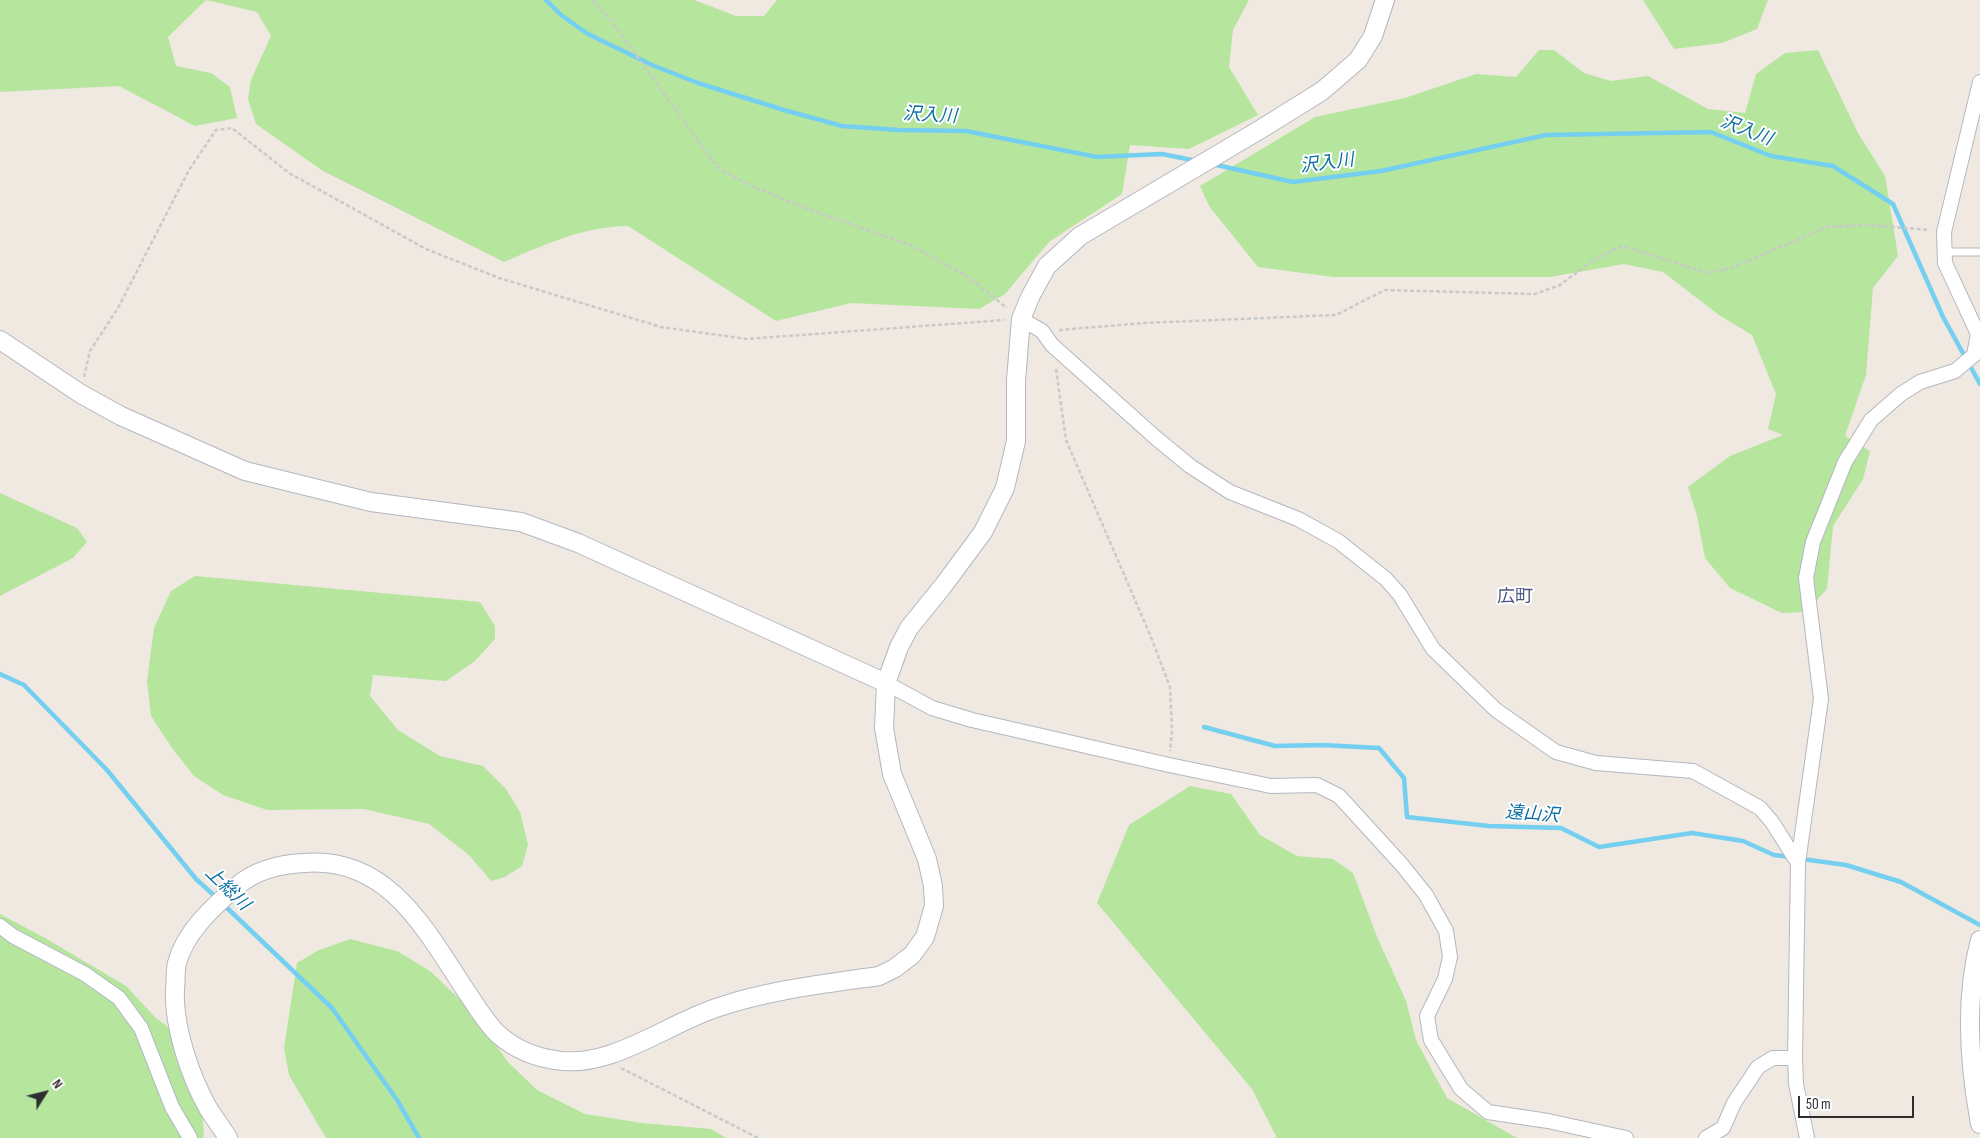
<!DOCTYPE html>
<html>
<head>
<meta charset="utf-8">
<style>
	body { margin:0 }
	#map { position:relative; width:1980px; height:1138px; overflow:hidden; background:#efe9e1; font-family:"Sofia Sans Condensed",sans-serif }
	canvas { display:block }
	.north { position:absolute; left:20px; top:1068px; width:50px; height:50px; -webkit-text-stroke:4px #fff; paint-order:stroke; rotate:54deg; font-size:14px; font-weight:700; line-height:20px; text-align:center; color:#2e2e2e }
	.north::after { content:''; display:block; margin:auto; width:18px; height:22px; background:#2e2e2e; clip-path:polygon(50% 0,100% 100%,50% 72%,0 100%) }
	.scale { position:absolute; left:1798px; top:1096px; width:116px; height:22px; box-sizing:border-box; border:2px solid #2e2e2e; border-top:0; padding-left:6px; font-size:15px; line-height:18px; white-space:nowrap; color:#2e2e2e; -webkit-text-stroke:4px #fff; paint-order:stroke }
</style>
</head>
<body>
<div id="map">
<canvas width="1980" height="1138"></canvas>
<div class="north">N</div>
<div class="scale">50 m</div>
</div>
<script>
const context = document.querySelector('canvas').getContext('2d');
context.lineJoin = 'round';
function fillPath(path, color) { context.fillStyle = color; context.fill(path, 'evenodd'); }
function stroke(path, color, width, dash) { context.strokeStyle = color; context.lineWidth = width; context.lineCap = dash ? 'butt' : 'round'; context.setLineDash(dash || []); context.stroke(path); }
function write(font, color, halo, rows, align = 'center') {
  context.font = font + ' "Sofia Sans Condensed","Noto Sans JP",sans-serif'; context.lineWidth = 4; context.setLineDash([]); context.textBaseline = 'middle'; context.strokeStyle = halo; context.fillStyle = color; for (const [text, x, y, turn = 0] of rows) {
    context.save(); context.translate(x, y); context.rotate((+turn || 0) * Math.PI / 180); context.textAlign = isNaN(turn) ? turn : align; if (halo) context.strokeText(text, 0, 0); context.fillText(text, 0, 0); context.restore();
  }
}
fillPath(new Path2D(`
	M 0,0 L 694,0 L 736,16 L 764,16 L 777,0 L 1249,0 L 1233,30 L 1229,67 L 1258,115 L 1189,149 L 1130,145 L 1122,194 L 1049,242 L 1005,294 L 979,309 L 851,303 L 776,321 L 628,226 C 582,227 546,244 504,262 L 323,171 L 256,124 L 248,99 L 251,80 L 271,36 L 257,12 L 206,0 L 168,37 L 176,66 L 211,73 L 230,87 L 237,118 L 195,126 L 119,86 L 0,92 Z
	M 1643,0 L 1768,0 L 1757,29 L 1722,43 L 1674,49 Z
	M 1539,50 L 1554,50 L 1584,73 L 1611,81 L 1648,76 L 1708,109 L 1745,113 L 1756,74 L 1785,53 L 1818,50 L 1858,133 L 1885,176 L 1898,256 L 1873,288 L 1866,375 L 1845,436 L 1870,451 L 1863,479 L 1833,526 L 1827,589 L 1806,612 L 1782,613 L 1730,588 L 1705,558 L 1697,516 L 1688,487 L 1730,456 L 1783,435 L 1768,429 L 1776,394 L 1752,335 L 1719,315 L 1663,272 L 1624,264 L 1550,277 L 1333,277 L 1258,267 L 1209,206 L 1200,186 L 1315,117 L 1405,98 L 1476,74 L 1516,77 Z
	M 0,493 L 77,528 L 87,542 L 73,558 L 0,596 Z
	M 195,576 L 480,602 L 495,626 L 495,639 L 475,661 L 446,681 L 373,675 L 370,696 L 398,730 L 440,756 L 483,766 L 506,789 L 520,812 L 528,845 L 522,866 L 505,877 L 491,881 L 469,855 L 429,824 L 364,809 L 267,810 L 223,795 L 194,776 L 172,748 L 151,716 L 147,681 L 154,628 L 171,591 Z
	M 1190,786 L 1231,794 L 1260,835 L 1297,856 L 1333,859 L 1353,873 L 1378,939 L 1406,1001 L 1416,1040 L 1447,1098 L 1517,1138 L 1277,1138 L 1252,1089 L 1097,903 L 1129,825 Z
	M 0,914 L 45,938 L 126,986 L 156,1018 L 181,1037 L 199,1084 L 204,1134 L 203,1138 L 0,1138 Z
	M 350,939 L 397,951 L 430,971 L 469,1008 L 508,1062 L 537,1090 L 585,1114 L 642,1123 L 711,1129 L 726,1138 L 326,1138 L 289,1075 L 284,1048 L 297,963 L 317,951 Z`), '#b6e59e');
stroke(new Path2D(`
	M 546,0 L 561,15 L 588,34 L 652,65 L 698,83 L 784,110 L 842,126 L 898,130 L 966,131 L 1097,157 L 1162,154 L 1197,161
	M 1212,164 L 1293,182 L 1381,171 L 1546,135 L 1711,132 L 1771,156 L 1833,166 L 1893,204 L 1943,317 L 1980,384
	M 0,674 L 24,685 L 107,770 L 196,879 L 218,899
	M 1204,727 L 1275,746 L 1322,745 L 1379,748 L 1404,778 L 1407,817 L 1489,826 L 1561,828 L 1599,847 L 1692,833 L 1743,841 L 1774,855 L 1792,857
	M 1802,859 L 1846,865 L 1901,882 L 1980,925
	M 224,905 L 332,1008 L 397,1100 L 419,1138`), '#75cff0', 4.5);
const service = new Path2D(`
	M 1944,252 L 1980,252`);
const minor = new Path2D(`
	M 1021,319 L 1042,331 L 1052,345 L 1156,438 L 1190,466 L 1230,492 L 1298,519 L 1338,541 L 1386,579 L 1400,595 L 1433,649 L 1496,710 L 1556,752 L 1596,763 L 1693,771 L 1760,808 L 1772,822 L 1798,863
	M 886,683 L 932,708 L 972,720 L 1169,765 L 1271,786 L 1317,785 L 1339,796 L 1402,865 L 1426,895 L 1446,931 L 1450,957 L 1445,979 L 1427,1016 L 1431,1040 L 1461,1089 L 1488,1112 L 1548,1121 L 1626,1138
	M 0,926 L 13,936 L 85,974 L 119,998 L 141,1028 L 172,1107 L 190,1138
	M 1706,1138 L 1723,1128 L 1734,1103 L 1758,1067 L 1773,1058 L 1795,1058
	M 1807,1138 L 1796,1084 L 1795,1058 L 1798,863 L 1821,699 L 1806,578 L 1813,542 L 1845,462 L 1871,420 L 1901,394 L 1920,382 L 1955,371 L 1974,355 L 1978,334 L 1945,263 L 1944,232 L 1980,82`);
const tertiary = new Path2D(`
	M 0,340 L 81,394 L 121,416 L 245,471 L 371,502 L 521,522 L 578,543 L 886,683
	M 1980,940 C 1964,999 1969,1064 1980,1124
	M 228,1138 C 222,1128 214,1118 208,1108 C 190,1076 173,1026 175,989 C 176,981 175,971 177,963 C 185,932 213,907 237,886 C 256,870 280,864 304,863 C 390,856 427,933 468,994 C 477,1007 487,1024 499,1035 C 515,1049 535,1057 555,1060 C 609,1070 667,1024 716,1008 C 768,990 824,984 879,976 L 895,968 L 912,955 L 925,937 L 934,906 L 933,886 L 927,859 L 892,774 L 884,728 L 886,683 L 899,647 L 909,628 L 943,586 L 983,532 L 1005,488 L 1016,441 L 1016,380 L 1021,319 L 1030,297 L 1047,266 L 1080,236 L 1261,129 L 1322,91 L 1358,60 L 1373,36 L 1385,0`);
stroke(service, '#b4b7c1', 9);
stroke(minor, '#b4b7c1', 16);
stroke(tertiary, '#b4b7c1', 20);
stroke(new Path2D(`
	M 592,0 L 613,23 L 718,168 L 754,187 L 808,209 L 910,245 L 967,276 L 1007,308
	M 1059,330 L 1144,323 L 1336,315 L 1385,290 L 1535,294 L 1560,285 L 1592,261 L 1622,246 L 1708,273 L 1734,267 L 1827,227 L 1868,225 L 1930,230
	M 1056,369 L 1066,440 L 1151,637 L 1170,687 L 1172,731 L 1170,751
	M 84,377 L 90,351 L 118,308 L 189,170 L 216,130 L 232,128 L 289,173 L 426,249 L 499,278 L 661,327 L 747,339 L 1004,320
	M 621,1068 L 758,1138`), '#c9c9c9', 2.5, [4, 2.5]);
stroke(service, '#fff', 7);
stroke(minor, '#fff', 14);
stroke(tertiary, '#fff', 18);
write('italic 18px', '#0d6fa3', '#fff', [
	["沢入川",930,116,3],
	["沢入川",1746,131,21],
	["沢入川",1327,164,-7],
	["遠山沢",1532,815,4],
	["上総川",227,889,44]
]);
write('18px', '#4d5680', '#fff', [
	["広町",1515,597]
]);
</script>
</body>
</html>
